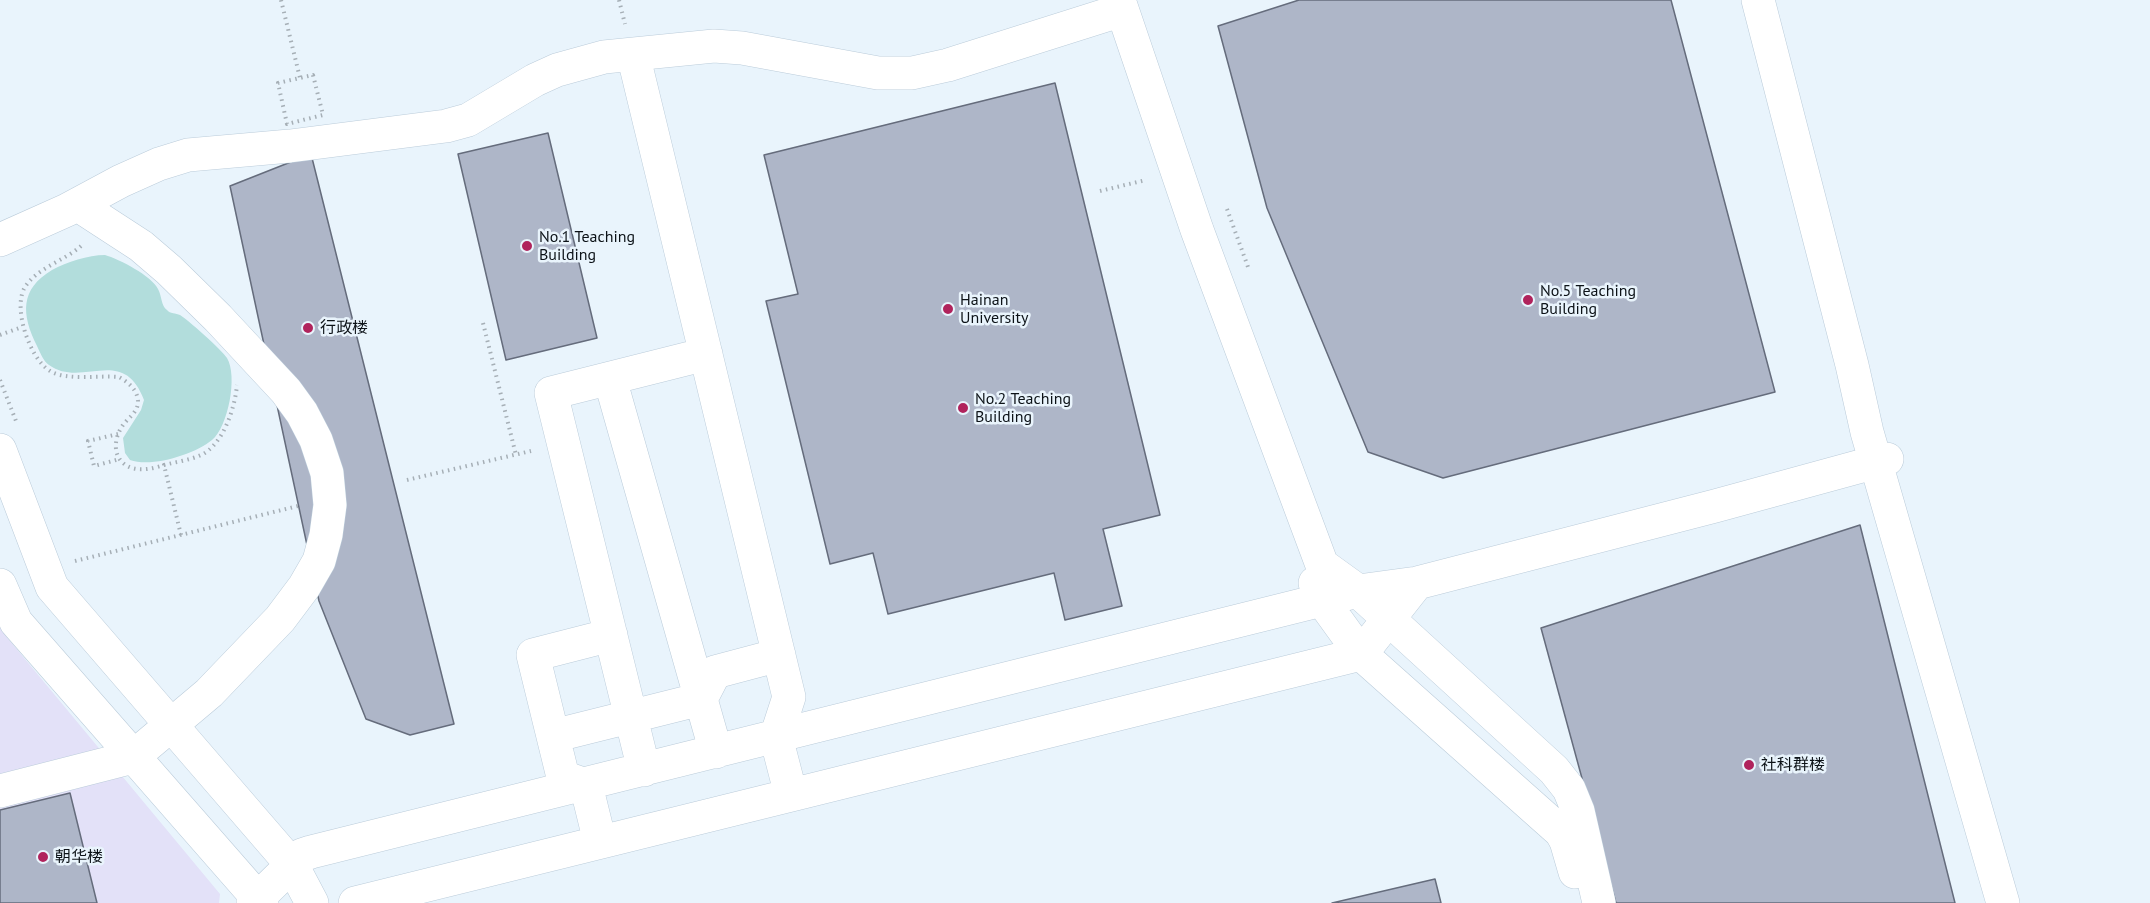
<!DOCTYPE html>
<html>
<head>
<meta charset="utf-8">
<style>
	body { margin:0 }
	canvas { display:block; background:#e9f4fc }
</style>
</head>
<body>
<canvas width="2150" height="903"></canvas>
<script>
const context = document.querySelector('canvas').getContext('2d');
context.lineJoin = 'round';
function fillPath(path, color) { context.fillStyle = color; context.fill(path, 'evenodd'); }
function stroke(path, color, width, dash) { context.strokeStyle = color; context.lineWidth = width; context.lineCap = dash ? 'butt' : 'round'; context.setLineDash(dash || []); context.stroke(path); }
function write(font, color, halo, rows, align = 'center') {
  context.font = font + ' "PT Sans","Noto Sans SC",sans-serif'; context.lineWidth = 5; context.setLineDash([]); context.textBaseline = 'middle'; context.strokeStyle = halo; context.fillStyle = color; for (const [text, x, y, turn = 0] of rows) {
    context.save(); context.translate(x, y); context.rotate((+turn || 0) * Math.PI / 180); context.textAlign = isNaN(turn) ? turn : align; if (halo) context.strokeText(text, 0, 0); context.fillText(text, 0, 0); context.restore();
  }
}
fillPath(new Path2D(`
	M 0,624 L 5,635 L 220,894 L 219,903 L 0,903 Z`), '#e3e1f8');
fillPath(new Path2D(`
	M 105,255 C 119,259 152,276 158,289 C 162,296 161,306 167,310 C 170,314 176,313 180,315 C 186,318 223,351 227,358 C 238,376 228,427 212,440 C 195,454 152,468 130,460 L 125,453 L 123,438 L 141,410 L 144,400 C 123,344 82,389 49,365 C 43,361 40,352 37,346 C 21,314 20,289 52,270 C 67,262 88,255 105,255 Z`), '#b2dddc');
const building = new Path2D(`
	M 1299,0 L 1671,0 L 1775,392 L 1443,478 L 1368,452 L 1267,208 L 1218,26 Z
	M 1055,83 L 1160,515 L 1103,529 L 1122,606 L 1065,620 L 1054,573 L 888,614 L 873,553 L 830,564 L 766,301 L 798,294 L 764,155 Z
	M 548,133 L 597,338 L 506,360 L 458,154 Z
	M 311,154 L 454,724 L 410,735 L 366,719 L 319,601 L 230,186 Z
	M 1860,525 L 1955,903 L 1616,903 L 1541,628 Z
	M 70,793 L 97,903 L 0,903 L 0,810 Z
	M 1435,879 L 1441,903 L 1332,903 Z`);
fillPath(building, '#aeb6c8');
stroke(building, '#656c7c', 1.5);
const minor = new Path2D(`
	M 1119,0 L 1197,230 L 1322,565 L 1358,591 L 1554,770 L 1569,789 L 1578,811 L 1599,903
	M 1758,0 L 1852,365 L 1867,432 L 2003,903
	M 633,54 L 789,697 L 776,737 L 791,795
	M 0,240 L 67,210 L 121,181 L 159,164 L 188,155 L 290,146 L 446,126 L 468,120 L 535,80 L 557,70 L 604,57 L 714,46 L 742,48 L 878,73 L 912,73 L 948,65 L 1122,10
	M 610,379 L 716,752
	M 0,450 L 52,587 L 292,865 L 312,903
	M 1315,583 L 1322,600 L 1361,654 L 1561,832 L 1566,841 L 1575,872
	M 0,585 L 16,622 L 262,903
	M 553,736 L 701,699 L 715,672 L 779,655
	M 644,770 L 551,393 L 706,354
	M 0,791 L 133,757 L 209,693 L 280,619 L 304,587 L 319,561 L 326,535 L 330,505 L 327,473 L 316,440 L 302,413 L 286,391 L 218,318 L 169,270 L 141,246 L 78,205
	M 600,842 L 586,785 L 563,777 L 533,655 L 611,635
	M 253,903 L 302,855 L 311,852 L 1358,591 L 1417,583 L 1715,506 L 1887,459
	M 355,903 L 1361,654 L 1417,583`);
stroke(minor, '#bbccda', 34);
stroke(new Path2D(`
	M 281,0 L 300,78
	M 619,0 L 625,24
	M 313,75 L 323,115 L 287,124 L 278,83 Z
	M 1100,191 L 1146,180
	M 1227,209 L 1248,267
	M 81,246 C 64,261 37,268 25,287 C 12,308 30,359 50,371 C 66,381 100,375 119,377 C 128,382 138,390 138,402 C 138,412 128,418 123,425 C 115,436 112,453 123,463 C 134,473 152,469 164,465
	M 483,323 L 516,455
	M 0,335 L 22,327
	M 0,380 L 16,421
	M 118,434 L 88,441 L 94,466 L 120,459
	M 407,480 L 531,451
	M 181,535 L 164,465 C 176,462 190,460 201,455 C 223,445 235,408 237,385
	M 75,561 L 298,506`), '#a6afb6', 4, [1.5, 4.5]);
stroke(minor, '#fff', 33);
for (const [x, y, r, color] of [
	[527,246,6,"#b0235c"],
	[1528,300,6,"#b0235c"],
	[948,309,6,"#b0235c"],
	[308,328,6,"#b0235c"],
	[963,408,6,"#b0235c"],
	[1749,765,6,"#b0235c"],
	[43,857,6,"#b0235c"]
]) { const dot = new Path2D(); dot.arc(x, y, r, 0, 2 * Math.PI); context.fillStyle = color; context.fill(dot); stroke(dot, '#e9f4fc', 2); }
write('16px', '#0c1217', '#e9f4fc', [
	["No.1 Teaching",539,237],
	["Building",539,255],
	["No.5 Teaching",1540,291],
	["Building",1540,309],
	["Hainan",960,300],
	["University",960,318],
	["行政楼",320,328],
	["No.2 Teaching",975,399],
	["Building",975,417],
	["社科群楼",1761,765],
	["朝华楼",55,857]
], 'left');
</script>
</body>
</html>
